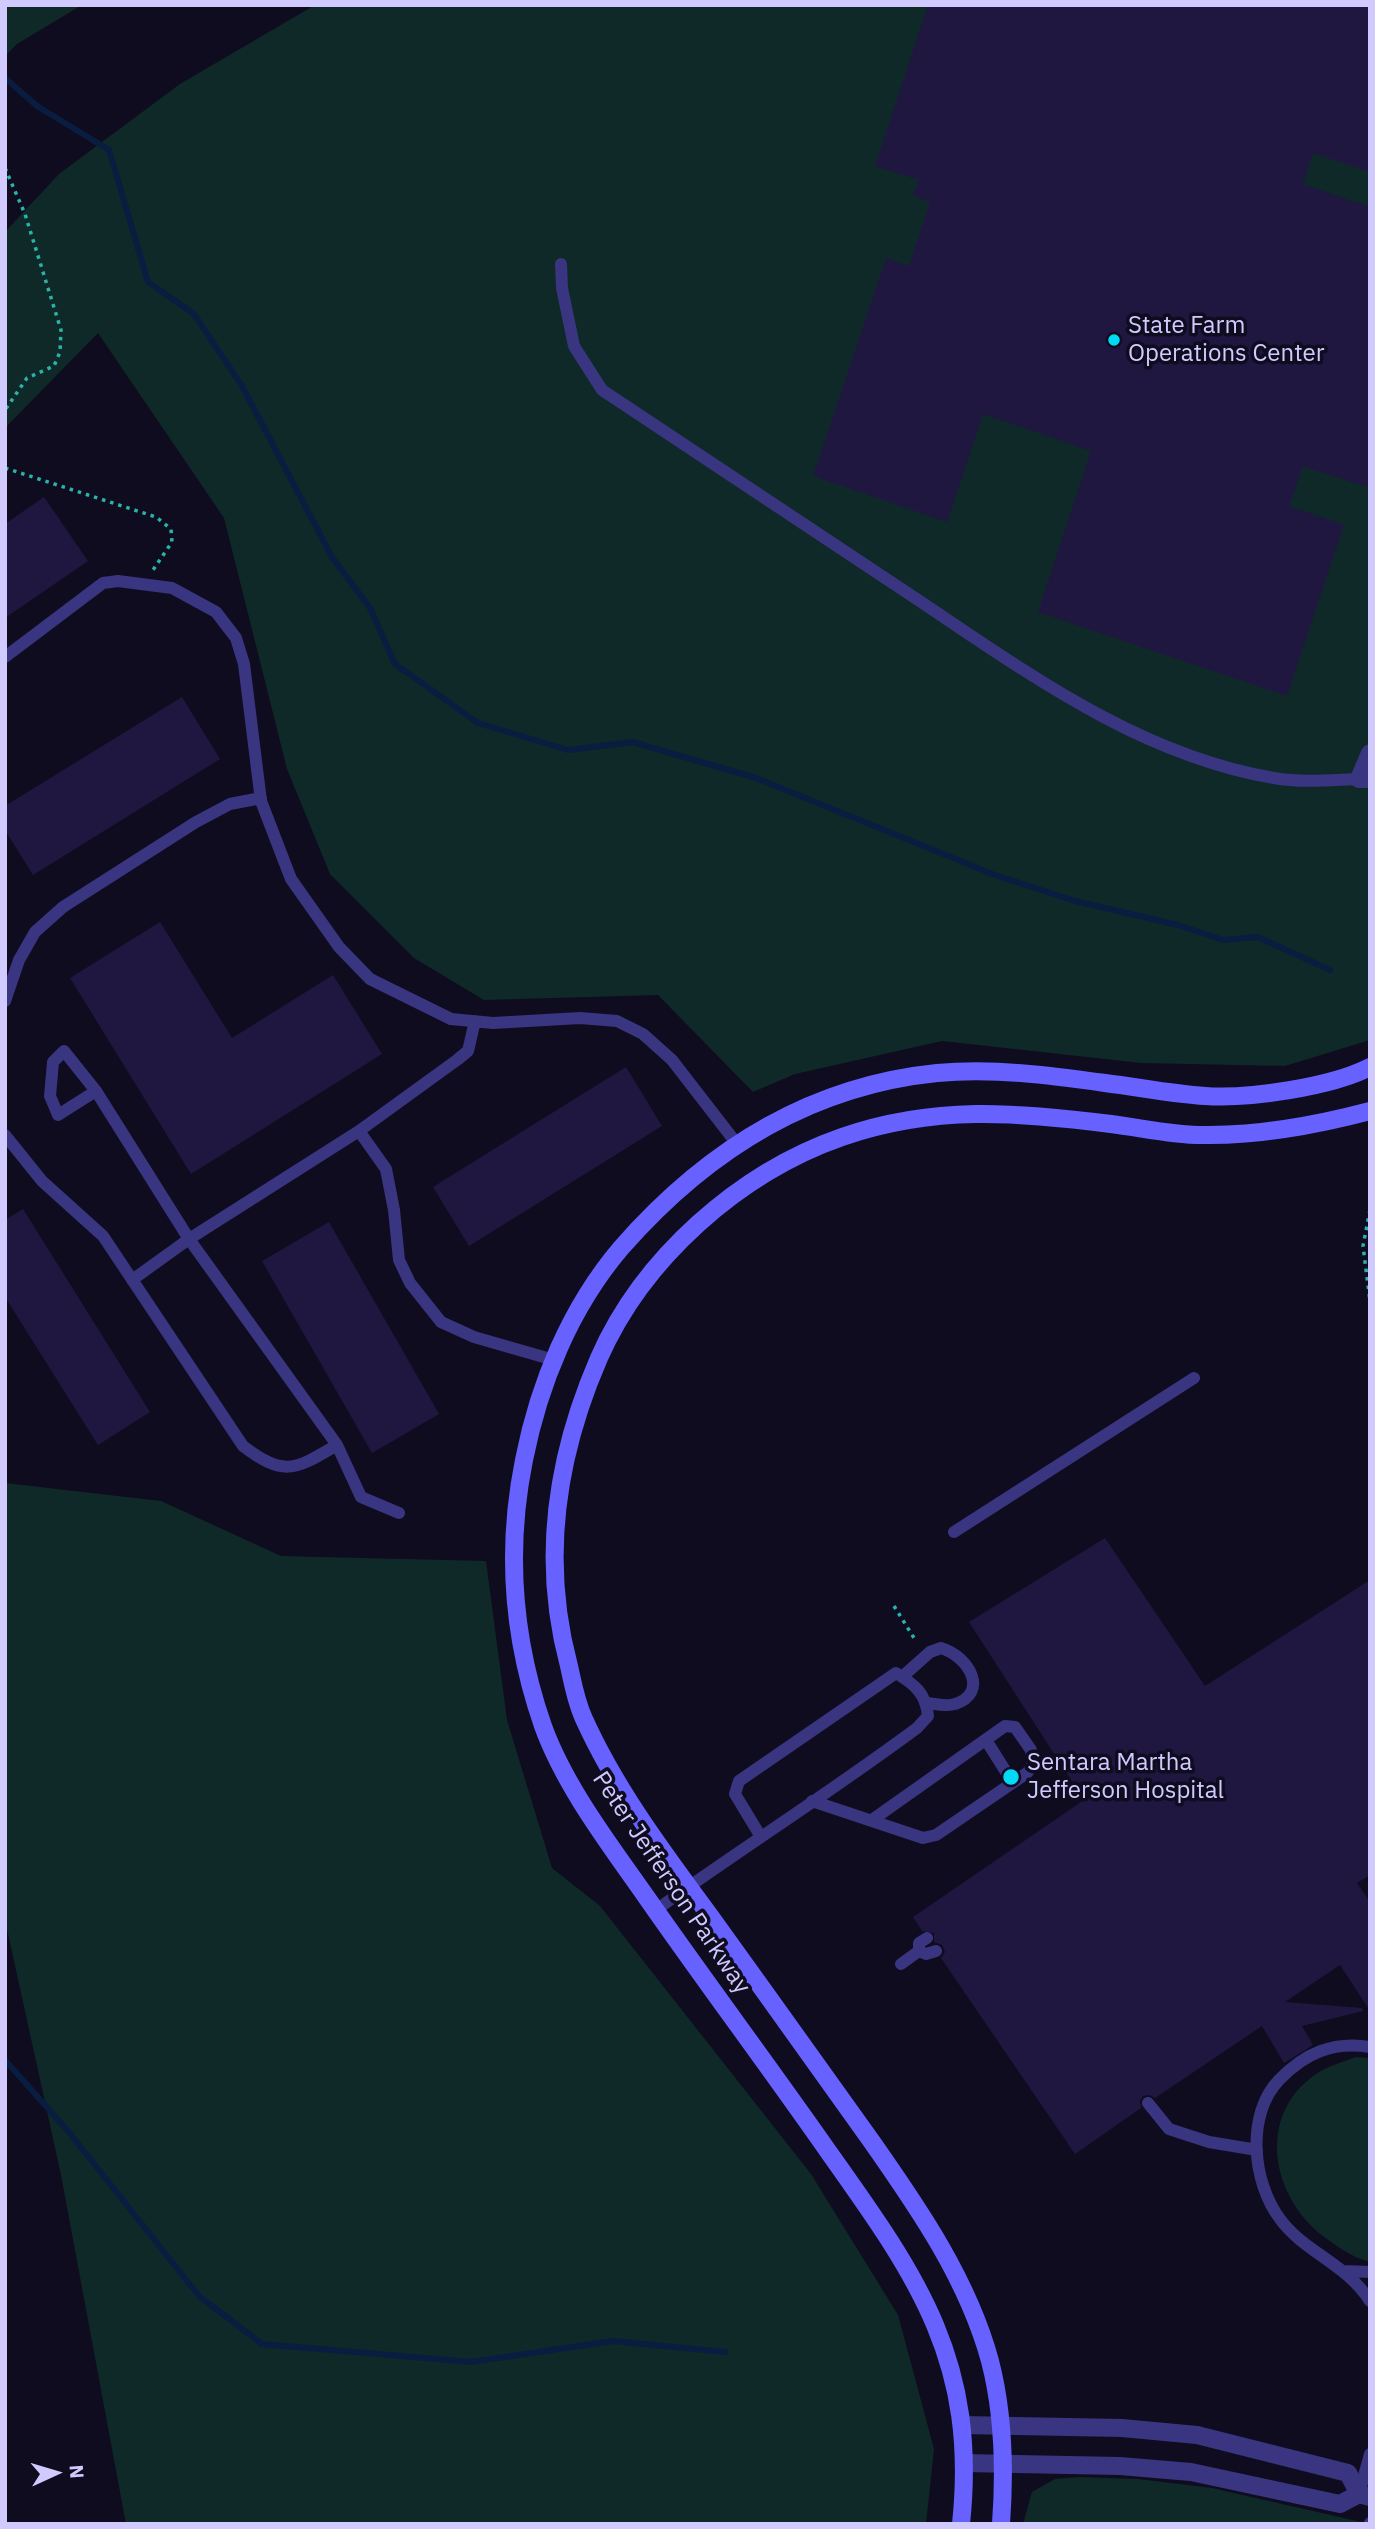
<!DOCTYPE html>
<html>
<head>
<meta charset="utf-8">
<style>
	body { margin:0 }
	#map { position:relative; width:1375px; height:2529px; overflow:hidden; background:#0f0c1f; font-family:"IBM Plex Sans",sans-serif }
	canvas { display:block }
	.frame { position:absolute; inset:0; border:7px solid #d0caff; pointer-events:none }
	.north { position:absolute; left:21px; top:2438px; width:70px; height:70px; -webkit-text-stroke:5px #0f0c1f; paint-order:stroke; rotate:86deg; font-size:19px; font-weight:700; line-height:28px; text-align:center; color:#d0caff }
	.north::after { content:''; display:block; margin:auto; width:24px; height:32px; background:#d0caff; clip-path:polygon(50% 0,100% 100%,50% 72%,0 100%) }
</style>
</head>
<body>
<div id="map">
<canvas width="1375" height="2529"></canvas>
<div class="frame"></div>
<div class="north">N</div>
</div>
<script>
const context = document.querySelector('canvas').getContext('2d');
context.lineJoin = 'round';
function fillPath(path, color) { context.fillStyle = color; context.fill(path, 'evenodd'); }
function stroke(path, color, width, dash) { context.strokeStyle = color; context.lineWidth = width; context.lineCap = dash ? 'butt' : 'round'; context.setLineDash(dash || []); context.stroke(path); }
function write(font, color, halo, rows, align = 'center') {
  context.font = font + ' "IBM Plex Sans",sans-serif'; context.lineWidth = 7; context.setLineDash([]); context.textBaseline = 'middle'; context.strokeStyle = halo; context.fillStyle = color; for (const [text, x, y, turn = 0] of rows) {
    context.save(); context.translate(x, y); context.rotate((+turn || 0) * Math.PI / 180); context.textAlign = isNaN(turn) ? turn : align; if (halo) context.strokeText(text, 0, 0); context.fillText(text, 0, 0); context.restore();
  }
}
fillPath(new Path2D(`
	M 5,5 L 82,5 L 17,44 L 5,56 Z
	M 315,5 L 1370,5 L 1370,1040 L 1285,1066 L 1141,1063 L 942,1041 L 795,1074 L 753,1092 L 658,995 L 484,1000 L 414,958 L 330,874 L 287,769 L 224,518 L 98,333 L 5,428 L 5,232 L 59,174 L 180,84 Z
	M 5,1483 L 161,1501 L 281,1556 L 486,1561 L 507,1720 L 552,1868 L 600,1906 L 811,2174 L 898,2315 L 934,2449 L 926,2524 L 126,2524 L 61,2175 L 5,1920 Z
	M 1356,2057 L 1370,2058 L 1370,2262 C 1351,2257 1338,2247 1323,2236 C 1271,2196 1256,2115 1316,2074 C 1328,2066 1342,2062 1356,2057 Z
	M 1079,2477 L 1138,2479 L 1212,2488 L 1370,2524 L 1023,2524 L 1032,2492 L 1055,2479 Z`), '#0f2928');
stroke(new Path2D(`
	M 5,78 L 37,106 L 109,150 L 148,282 L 194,314 L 242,386 L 332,557 L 370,608 L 395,664 L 478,723 L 568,750 L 633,742 L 756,778 L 995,875 L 1075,901 L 1178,925 L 1223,940 L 1258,937 L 1330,970
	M 5,2060 L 68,2131 L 199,2296 L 262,2344 L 471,2362 L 613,2341 L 725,2352`), '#091d40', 6);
fillPath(new Path2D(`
	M 928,5 L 1370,5 L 1370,172 L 1313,153 L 1303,184 L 1370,207 L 1370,488 L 1303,466 L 1289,506 L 1344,525 L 1287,696 L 1038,612 L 1091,451 L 983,414 L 947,522 L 813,476 L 886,258 L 909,266 L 930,202 L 913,195 L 919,180 L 875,166 Z
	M 44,497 L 88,561 L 5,618 L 5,524 Z
	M 182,697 L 220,759 L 33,875 L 5,830 L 5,806 Z
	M 160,922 L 232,1038 L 333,975 L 382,1054 L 191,1174 L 70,978 Z
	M 626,1067 L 662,1126 L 469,1246 L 433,1187 Z
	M 23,1209 L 150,1412 L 98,1445 L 5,1297 L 5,1220 Z
	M 329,1222 L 439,1414 L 372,1453 L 262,1261 Z
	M 1105,1538 L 1205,1686 L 1370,1580 L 1370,1875 L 1357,1883 L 1370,1902 L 1370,2011 L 1340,1965 L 1285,2002 L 1362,2008 L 1363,2011 L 1302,2026 L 1313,2045 L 1284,2063 L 1262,2026 L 1155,2098 L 1150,2095 L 1143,2096 L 1140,2101 L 1141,2108 L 1075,2154 L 941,1958 L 945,1952 L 942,1945 L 934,1942 L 934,1933 L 922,1931 L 913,1917 L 1084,1800 L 969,1622 Z`), '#201741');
stroke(new Path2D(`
	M 5,168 L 25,214 L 61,330 L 60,352 L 54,366 L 27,378 L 5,410
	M 5,468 L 156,517 L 171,529 L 172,542 L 153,570
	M 1370,1210 L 1363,1246 L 1370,1301
	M 894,1606 L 914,1638`), '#2ab3ac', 3.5, [3.5, 5]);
stroke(new Path2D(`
	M 561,264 L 562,288 L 574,346 L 602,390 C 699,455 797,519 894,584 C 1013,662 1131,754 1274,778 C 1302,783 1331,780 1359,779
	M 5,657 L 103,583 L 118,581 L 172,588 L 216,612 L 236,638 L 244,664 L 261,801 L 291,879 L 339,947 L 370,979 L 451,1019 L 493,1023 L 580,1018 L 617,1021 L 643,1034 L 672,1060 L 737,1144
	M 5,1001 L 19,960 L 35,932 L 63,907 L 196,822 L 230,804 L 261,798
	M 96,1091 L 58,1115 L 50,1096 L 53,1062 L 64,1051 L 96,1091 L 189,1239 L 132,1280
	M 359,1131 L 386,1169 L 394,1210 L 399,1260 L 410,1283 L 441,1322 L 474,1337 L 554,1360
	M 5,1135 L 42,1181 L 103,1236 L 243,1446 C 285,1478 296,1469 337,1445
	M 399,1513 L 361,1497 L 337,1445 L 189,1239 L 359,1131 L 457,1060 L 468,1051 L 475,1021
	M 954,1532 L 1194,1378
	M 902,1677 L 930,1652 L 941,1648 C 970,1657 989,1693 955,1704 C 947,1707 935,1704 927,1703
	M 986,1740 L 1013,1783
	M 812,1801 L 923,1838 L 936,1835 L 1027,1773 L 1033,1765 L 1031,1750 L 1015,1727 L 1005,1726 L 872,1820
	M 656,1910 C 742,1848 831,1792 917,1728 L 928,1716 C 926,1693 914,1684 896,1673 L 739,1781 L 735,1794 L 761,1837
	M 919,1951 L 926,1954 L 936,1951
	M 901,1964 L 919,1951 L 919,1943 L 927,1938
	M 1370,2047 C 1333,2041 1305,2053 1279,2080 C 1246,2114 1252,2182 1280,2219 C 1304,2252 1347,2264 1370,2301
	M 1148,2103 L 1169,2129 L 1209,2142 L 1257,2150
	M 1344,2271 L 1370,2272
	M 1359,2494 L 1370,2454
	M 1370,2524 L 1370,2523`), '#393580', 12);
stroke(new Path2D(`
	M 1370,753 L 1359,779 L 1370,779
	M 962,2425 L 1122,2428 L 1197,2435 L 1348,2473 L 1359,2494 L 1370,2497
	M 965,2463 L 1120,2466 L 1191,2472 L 1340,2504 L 1359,2494`), '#393580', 18);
stroke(new Path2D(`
	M 961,2524 C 978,2363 919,2279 830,2154 C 770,2068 707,1984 647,1898 C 610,1845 565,1787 543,1726 C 513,1640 506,1549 524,1460 C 539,1384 570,1308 621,1248 C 704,1153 808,1086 937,1073 C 993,1068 1049,1075 1105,1083 C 1138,1087 1172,1094 1205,1096 C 1249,1099 1331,1087 1370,1067
	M 1001,2524 C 1005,2469 1004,2415 990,2361 C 968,2280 919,2209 872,2142 C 819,2067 766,1994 713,1920 C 666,1856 617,1792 584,1719 C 576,1702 573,1684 569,1666 C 541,1562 556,1457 599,1358 C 643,1258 739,1173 842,1137 C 934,1105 1017,1112 1111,1124 C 1143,1128 1177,1136 1209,1135 C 1264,1135 1317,1125 1370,1111`), '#6661ff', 18);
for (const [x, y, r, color] of [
	[1114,340,7,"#00daf5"],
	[1011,1777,9,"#00daf5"]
]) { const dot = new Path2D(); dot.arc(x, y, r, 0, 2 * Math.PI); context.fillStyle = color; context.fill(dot); stroke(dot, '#0f0c1f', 2.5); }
write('24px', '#d0caff', '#0f0c1f', [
	["State Farm",1128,326],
	["Operations Center",1128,354],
	["Sentara Martha",1027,1763],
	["Jefferson Hospital",1027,1791]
], 'left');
write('24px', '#d0caff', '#0f0c1f', [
	["Peter Jefferson Parkway",671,1883,56]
]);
</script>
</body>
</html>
